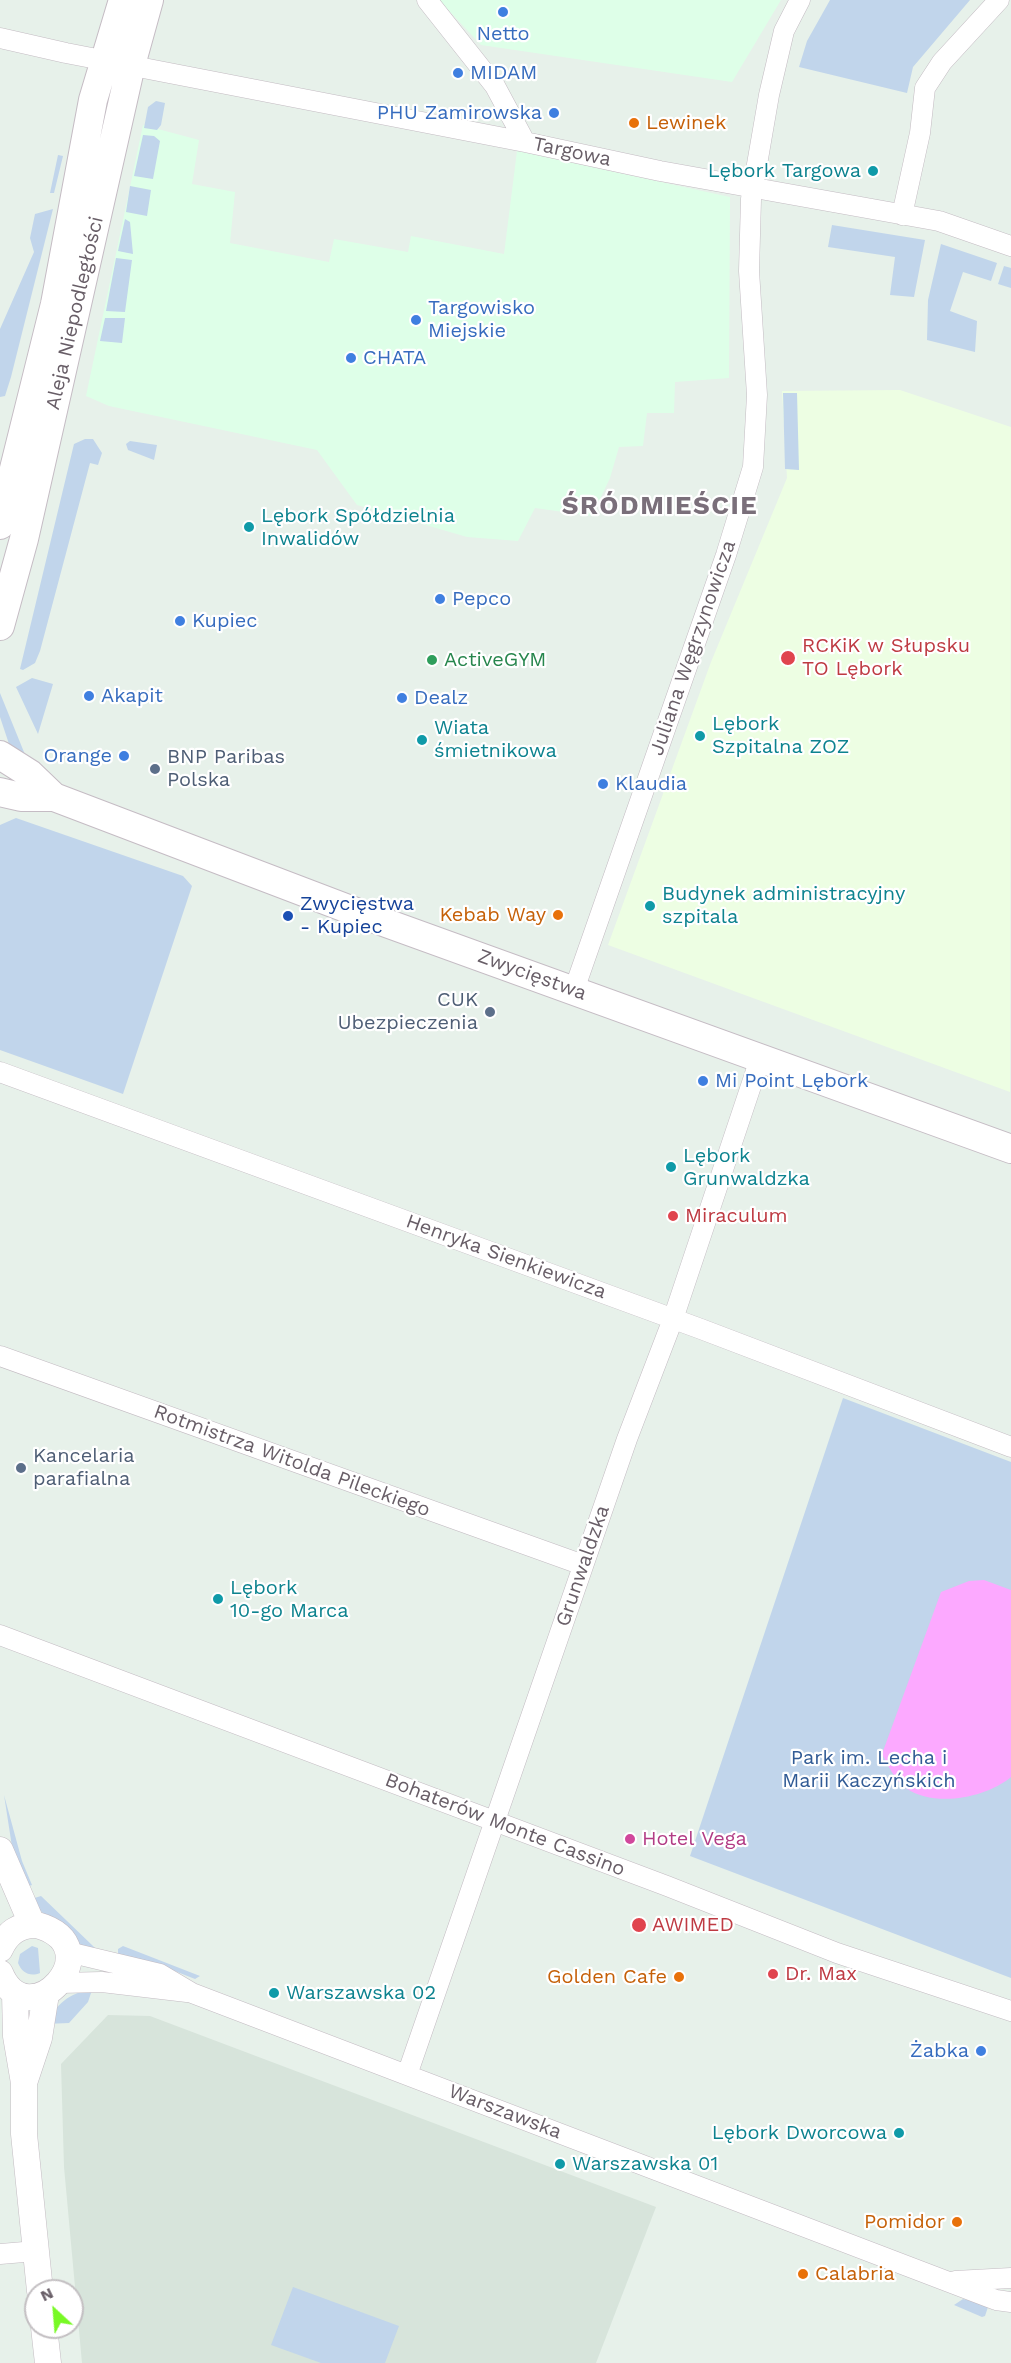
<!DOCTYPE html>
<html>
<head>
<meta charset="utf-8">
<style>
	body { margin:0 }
	#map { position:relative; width:1011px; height:2363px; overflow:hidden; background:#e7f1ea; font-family:"Work Sans",sans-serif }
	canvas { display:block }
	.north { position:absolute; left:24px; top:2279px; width:60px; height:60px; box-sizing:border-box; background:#fff; border:2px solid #c3bfc2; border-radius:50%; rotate:334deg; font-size:16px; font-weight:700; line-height:24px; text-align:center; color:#685e67 }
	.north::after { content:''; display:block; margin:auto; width:21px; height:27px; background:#78f925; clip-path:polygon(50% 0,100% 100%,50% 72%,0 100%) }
</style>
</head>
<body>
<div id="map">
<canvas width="1011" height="2363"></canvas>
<div class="north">N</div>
</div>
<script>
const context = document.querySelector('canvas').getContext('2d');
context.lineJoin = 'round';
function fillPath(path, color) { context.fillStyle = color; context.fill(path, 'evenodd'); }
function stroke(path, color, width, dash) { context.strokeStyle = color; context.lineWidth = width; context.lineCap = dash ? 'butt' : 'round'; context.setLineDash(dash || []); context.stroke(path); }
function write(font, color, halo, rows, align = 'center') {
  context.font = font + ' "Work Sans",sans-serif'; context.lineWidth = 4.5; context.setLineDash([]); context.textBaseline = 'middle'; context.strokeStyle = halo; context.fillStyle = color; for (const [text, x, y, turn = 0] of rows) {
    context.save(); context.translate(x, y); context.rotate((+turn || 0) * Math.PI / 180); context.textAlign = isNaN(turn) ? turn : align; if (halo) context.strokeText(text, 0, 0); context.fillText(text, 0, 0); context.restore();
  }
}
fillPath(new Path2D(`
	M 439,0 L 781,0 L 732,82 L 481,45 Z
	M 143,125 L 199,140 L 192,184 L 235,192 L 230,243 L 329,262 L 334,239 L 408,252 L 411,236 L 504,254 L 517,151 L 730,197 L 729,378 L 675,382 L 674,413 L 647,413 L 643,446 L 619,447 L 610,478 L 592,516 L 535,508 L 518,541 L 467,537 L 357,505 L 317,450 L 109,406 L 86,396 Z`), '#deffe8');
fillPath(new Path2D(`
	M 108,2015 L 150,2016 L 656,2207 L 596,2363 L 82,2363 L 64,2167 L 61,2064 Z`), '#d7e4db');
fillPath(new Path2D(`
	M 900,390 L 1011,427 L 1010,1092 L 608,945 L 711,662 L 787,478 L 782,391 Z`), '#edfee3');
fillPath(new Path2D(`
	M 830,0 L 970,0 L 913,67 L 907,93 L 799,67 L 807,41 Z
	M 156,101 L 165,103 L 161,125 L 157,130 L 144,128 L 148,107 Z
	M 143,135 L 154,136 L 160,141 L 153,179 L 134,176 Z
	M 58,155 L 63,156 L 54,193 L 50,193 Z
	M 130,186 L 151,190 L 147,216 L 126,212 Z
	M 53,209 L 11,377 L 5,396 L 0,397 L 0,329 L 34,252 L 30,238 L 35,214 Z
	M 125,219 L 130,222 L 133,254 L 118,251 Z
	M 832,225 L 925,240 L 914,297 L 890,295 L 895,257 L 828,247 Z
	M 941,244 L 997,263 L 991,281 L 963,272 L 950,311 L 977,321 L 975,352 L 927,340 L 928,300 Z
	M 116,258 L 132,260 L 125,312 L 106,311 Z
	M 1004,266 L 1011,268 L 1011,288 L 998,284 Z
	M 105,318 L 125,318 L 122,343 L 100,341 Z
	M 783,393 L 797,393 L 799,470 L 785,469 Z
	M 85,439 L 93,439 L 102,453 L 98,465 L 90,463 L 40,651 L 35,663 L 23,670 L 20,669 L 74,444 Z
	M 130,441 L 157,445 L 154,460 L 128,450 L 126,444 Z
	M 32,678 L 53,684 L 38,734 L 16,687 Z
	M 0,693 L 26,757 L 10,747 L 0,717 Z
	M 16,818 L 183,876 L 192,886 L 123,1094 L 0,1050 L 0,825 Z
	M 843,1398 L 1011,1462 L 1011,1978 L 690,1856 Z
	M 4,1795 L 22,1861 L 32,1885 L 23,1888 L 13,1853 Z
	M 41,1896 L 92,1945 L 96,1949 L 82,1947 L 28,1900 Z
	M 32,1946 L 38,1948 L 40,1973 C 30,1977 22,1973 18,1963 L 20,1954 Z
	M 123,1946 L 200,1976 L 195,1979 L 162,1966 L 118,1956 L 118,1949 Z
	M 92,1990 L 88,2002 L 69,2023 L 46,2024 C 56,2005 69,1992 92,1990 Z
	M 293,2287 L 399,2326 L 385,2363 L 321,2363 L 271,2345 Z
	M 963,2299 L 989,2304 L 985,2316 L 982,2317 L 954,2305 Z`), '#c1d5eb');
fillPath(new Path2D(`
	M 984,1580 L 1011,1590 L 1011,1777 C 986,1798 934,1808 906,1788 C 895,1781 888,1765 882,1754 L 941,1592 L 969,1581 Z`), '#fca9ff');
const minor = new Path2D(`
	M 427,0 L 495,86 L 525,142
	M 0,38 L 66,53 L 525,142 L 660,171 L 939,221 L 1011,246
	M 902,215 L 920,133 L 925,88 L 942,62 L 999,0
	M 574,990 L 726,555 L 753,467 L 757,395 L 749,271 L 751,199 L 769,95 L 784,31 L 800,0
	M 0,1072 L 701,1329 L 1011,1447
	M 0,1356 L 583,1565
	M 0,1635 L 667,1886 L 837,1953 L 1011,2011
	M 68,1952 L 160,1974 L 192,1993 L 996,2300 L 1011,2302
	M 60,1983 L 102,1982 L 187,1992
	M 407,2075 L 627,1439 L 673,1319 L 760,1059
	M 0,2254 L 36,2251
	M 955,2281 L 1011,2278`);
const tertiary = new Path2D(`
	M 0,1850 L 32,1924
	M 0,1949 C 7,1933 19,1924 37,1925 C 115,1947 28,2041 0,1973
	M 15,1993 L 16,2036 L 24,2083 L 24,2134 L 40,2291
	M 25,2080 L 39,2038 L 46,1994
	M 44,2327 L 48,2363`);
const secondary = new Path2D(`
	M 0,525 L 55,304 L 93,100 L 123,0
	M 0,626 L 24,539 L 131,65 L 149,0
	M 0,755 L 30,774 L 54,797
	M 0,792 L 21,797 L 54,797 L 364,915 L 1011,1149`);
stroke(minor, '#c3bbc2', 21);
stroke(tertiary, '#c3bbc2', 27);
stroke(secondary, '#c5bcc4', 30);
stroke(minor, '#fff', 20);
stroke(tertiary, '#fff', 26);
stroke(secondary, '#fff', 28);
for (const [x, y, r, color] of [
	[503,12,6,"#3f7fe0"],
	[458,73,6,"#3f7fe0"],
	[554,113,6,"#3f7fe0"],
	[634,123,6,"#e8710a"],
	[873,171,6,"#0f9aa8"],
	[416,320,6,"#3f7fe0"],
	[351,358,6,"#3f7fe0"],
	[249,527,6,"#0f9aa8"],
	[440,599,6,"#3f7fe0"],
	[180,621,6,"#3f7fe0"],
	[788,658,8,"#e0444e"],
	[432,660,6,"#2e9e5b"],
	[89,696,6,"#3f7fe0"],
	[402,698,6,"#3f7fe0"],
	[700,736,6,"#0f9aa8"],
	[422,740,6,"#0f9aa8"],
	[124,756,6,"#3f7fe0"],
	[155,769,6,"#5c6f8a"],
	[603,784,6,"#3f7fe0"],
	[650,906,6,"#0f9aa8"],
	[558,915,6,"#e8710a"],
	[288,916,6,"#1a4fb4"],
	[490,1012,6,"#5c6f8a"],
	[703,1081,6,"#3f7fe0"],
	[671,1167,6,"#0f9aa8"],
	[673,1216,6,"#e0444e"],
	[21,1468,6,"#5c6f8a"],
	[218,1599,6,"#0f9aa8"],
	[630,1839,6,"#d1479c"],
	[639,1925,8,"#e0444e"],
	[773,1974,6,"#e0444e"],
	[679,1977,6,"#e8710a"],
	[274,1993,6,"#0f9aa8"],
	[981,2051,6,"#3f7fe0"],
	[899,2133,6,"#0f9aa8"],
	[560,2164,6,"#0f9aa8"],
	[957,2222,6,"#e8710a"],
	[803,2274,6,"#e8710a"]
]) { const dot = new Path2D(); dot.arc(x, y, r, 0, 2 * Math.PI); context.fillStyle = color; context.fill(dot); stroke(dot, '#fff', 2); }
write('20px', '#366cbe', '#fff', [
	["Netto",503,34,"center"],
	["MIDAM",470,73],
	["PHU Zamirowska",542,113,"right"],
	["Targowisko",428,308],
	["Miejskie",428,331],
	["CHATA",363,358],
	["Pepco",452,599],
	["Kupiec",192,621],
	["Akapit",101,696],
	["Dealz",414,698],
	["Orange",112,756,"right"],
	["Klaudia",615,784],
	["Mi Point Lębork",715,1081],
	["Żabka",969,2051,"right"]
], 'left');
write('20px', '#c56008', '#fff', [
	["Lewinek",646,123,"left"],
	["Kebab Way",546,915],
	["Golden Cafe",667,1977],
	["Pomidor",945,2222],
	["Calabria",815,2274,"left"]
], 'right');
write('20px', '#685e67', '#fff', [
	["Targowa",572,152,12],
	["Aleja Niepodległości",75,313,-77],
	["Juliana Węgrzynowicza",693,648,-71],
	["Zwycięstwa",532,975,20],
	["Henryka Sienkiewicza",506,1257,20],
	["Rotmistrza Witolda Pileckiego",292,1461,20],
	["Grunwaldzka",583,1566,-71],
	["Bohaterów Monte Cassino",505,1825,21],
	["Warszawska",505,2112,21]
]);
write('20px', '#0d838f', '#fff', [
	["Lębork Targowa",861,171,"right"],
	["Lębork Spółdzielnia",261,516],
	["Inwalidów",261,539],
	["Lębork",712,724],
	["Szpitalna ZOZ",712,747],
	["Wiata",434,728],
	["śmietnikowa",434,751],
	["Budynek administracyjny",662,894],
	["szpitala",662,917],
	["Lębork",683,1156],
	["Grunwaldzka",683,1179],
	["Lębork",230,1588],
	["10-go Marca",230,1611],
	["Warszawska 02",286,1993],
	["Lębork Dworcowa",887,2133,"right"],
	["Warszawska 01",572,2164]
], 'left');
write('20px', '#be3a42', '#fff', [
	["RCKiK w Słupsku",802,646],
	["TO Lębork",802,669],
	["Miraculum",685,1216],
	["AWIMED",652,1925],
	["Dr. Max",785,1974]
], 'left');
write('20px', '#27864d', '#fff', [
	["ActiveGYM",444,660]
], 'left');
write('20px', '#4e5e75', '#fff', [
	["BNP Paribas",167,757],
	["Polska",167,780],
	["CUK",478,1000,"right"],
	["Ubezpieczenia",478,1023,"right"],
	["Kancelaria",33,1456],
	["parafialna",33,1479]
], 'left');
write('20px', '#164399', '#fff', [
	["Zwycięstwa",300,904],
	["- Kupiec",300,927]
], 'left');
write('20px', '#315b95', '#fff', [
	["Park im. Lecha i",869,1758],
	["Marii Kaczyńskich",869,1781]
]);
write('20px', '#b23c85', '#fff', [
	["Hotel Vega",642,1839]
], 'left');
context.letterSpacing = '1.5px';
write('bold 26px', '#7a6f7a', '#fff', [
	["ŚRÓDMIEŚCIE",660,506]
]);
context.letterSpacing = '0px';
</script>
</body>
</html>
